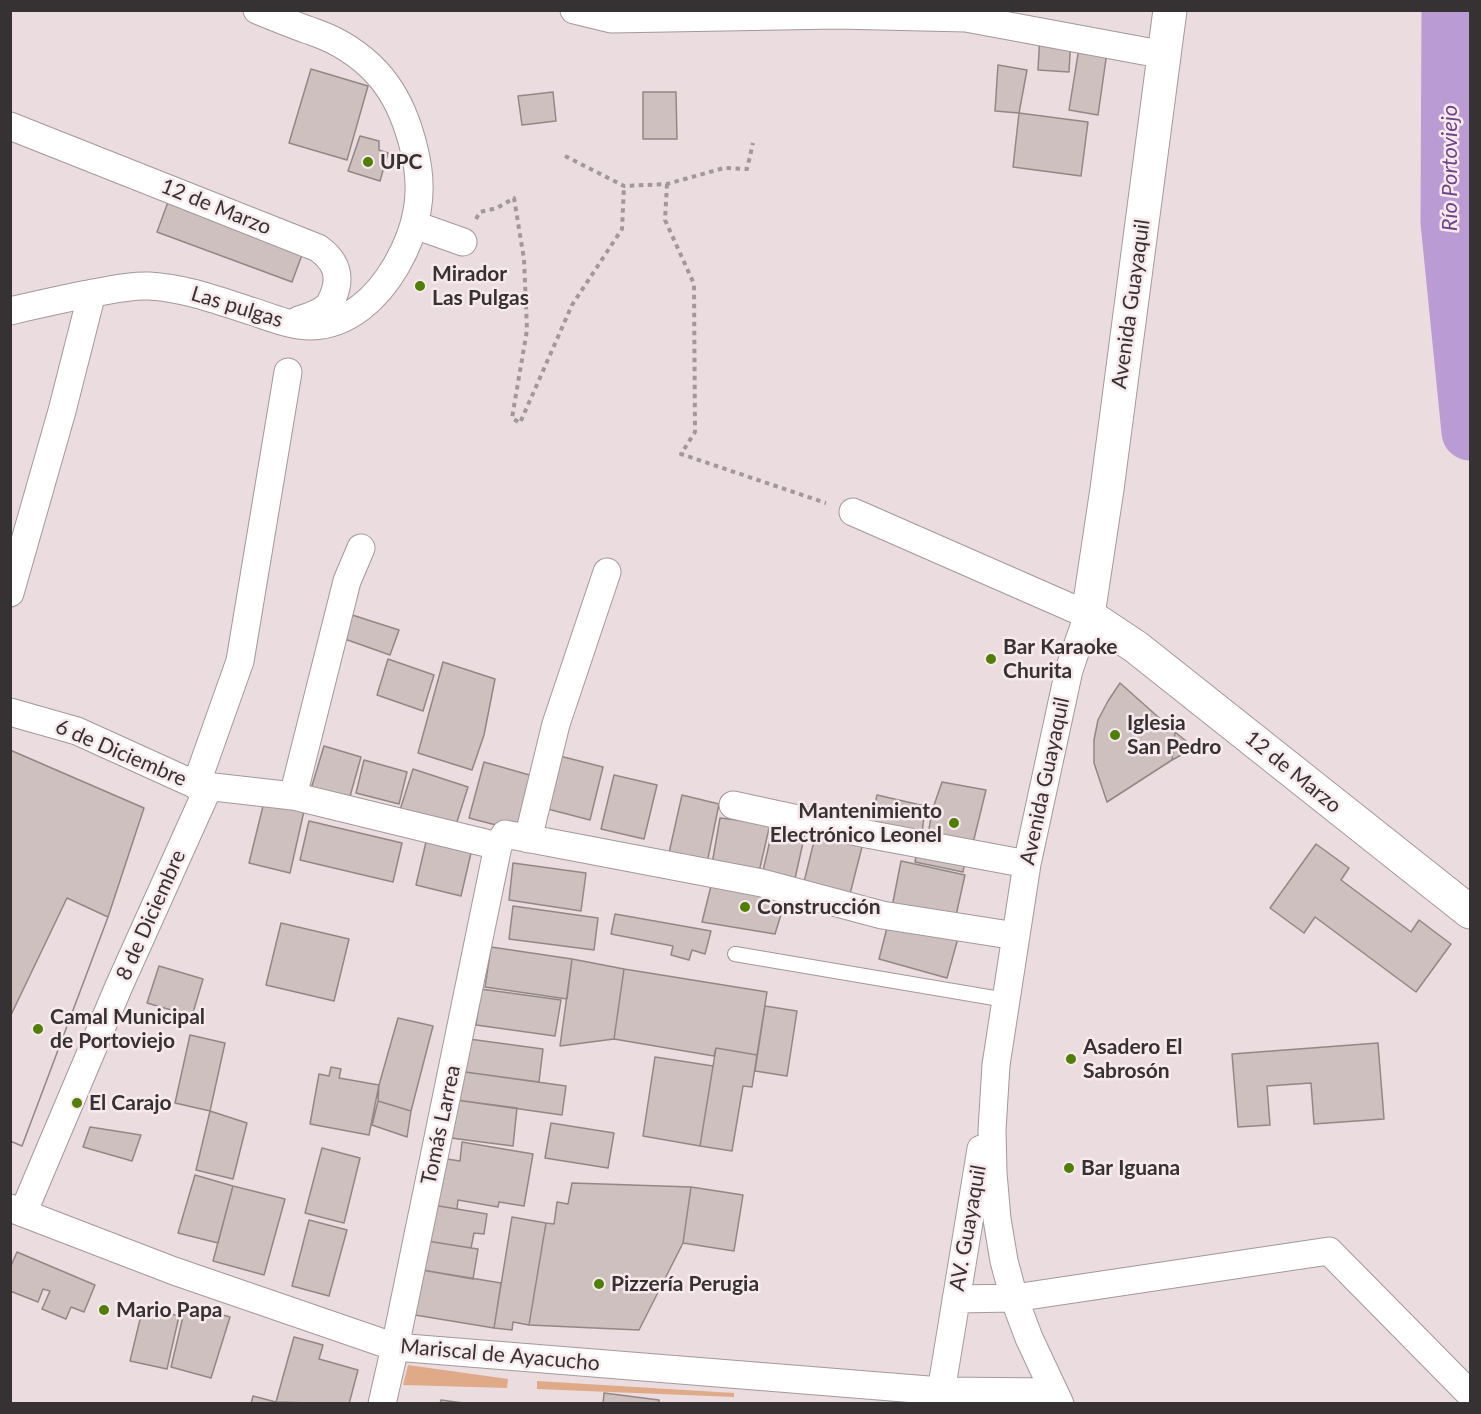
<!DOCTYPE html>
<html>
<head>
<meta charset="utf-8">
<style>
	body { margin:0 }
	#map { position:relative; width:1481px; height:1414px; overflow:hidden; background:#eadcdf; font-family:Lato,sans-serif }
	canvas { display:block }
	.frame { position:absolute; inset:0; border:12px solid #363132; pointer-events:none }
</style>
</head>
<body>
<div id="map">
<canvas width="1481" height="1414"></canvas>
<div class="frame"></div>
</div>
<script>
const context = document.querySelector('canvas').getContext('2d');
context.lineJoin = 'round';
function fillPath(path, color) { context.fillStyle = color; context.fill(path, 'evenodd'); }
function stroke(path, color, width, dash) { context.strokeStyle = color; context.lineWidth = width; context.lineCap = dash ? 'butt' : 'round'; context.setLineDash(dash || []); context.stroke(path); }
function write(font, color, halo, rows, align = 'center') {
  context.font = font + ' Lato,sans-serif'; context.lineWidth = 5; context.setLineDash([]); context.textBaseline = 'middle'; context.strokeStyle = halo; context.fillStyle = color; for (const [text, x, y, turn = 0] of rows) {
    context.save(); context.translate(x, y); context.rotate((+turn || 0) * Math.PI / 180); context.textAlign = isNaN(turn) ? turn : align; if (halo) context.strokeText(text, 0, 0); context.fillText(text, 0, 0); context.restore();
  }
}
fillPath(new Path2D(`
	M 408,1365 L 508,1379 L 507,1388 L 403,1385 Z
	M 537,1381 L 734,1393 L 734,1397 L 537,1389 Z`), '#e0aa88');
stroke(new Path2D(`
	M 1450,10 L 1449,222 L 1470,432`), '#bb9bd3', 57);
const building = new Path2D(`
	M 1040,34 L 1071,36 L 1069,72 L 1038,70 Z
	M 1079,48 L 1107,52 L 1098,115 L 1069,110 Z
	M 998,65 L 1027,70 L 1019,113 L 995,111 Z
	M 311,69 L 368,86 L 347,160 L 289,143 Z
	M 553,92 L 556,121 L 522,125 L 518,96 Z
	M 643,92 L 676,92 L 677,139 L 643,139 Z
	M 1019,113 L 1088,122 L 1081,176 L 1013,167 Z
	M 360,136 L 379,141 L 379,150 L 388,153 L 380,181 L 348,171 Z
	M 168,202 L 303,252 L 292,282 L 157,232 Z
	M 346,613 L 399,630 L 390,655 L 339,637 Z
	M 388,659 L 434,675 L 423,711 L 377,695 Z
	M 443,662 L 495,679 L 484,735 L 472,770 L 418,753 Z
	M 1120,683 L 1175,732 L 1172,760 L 1107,802 L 1094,763 L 1094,740 L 1098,720 L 1108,701 Z
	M 1175,732 L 1186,741 L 1185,753 L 1172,760 Z
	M 324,746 L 361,757 L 349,800 L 311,789 Z
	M 10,750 L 144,808 L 108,917 L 22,1146 L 10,1141 Z
	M 552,754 L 603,767 L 590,820 L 540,807 Z
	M 364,760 L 407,772 L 399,804 L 356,793 Z
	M 484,762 L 533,776 L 519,831 L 469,818 Z
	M 413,769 L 468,787 L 455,828 L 400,810 Z
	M 614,775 L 657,785 L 644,839 L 601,829 Z
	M 942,782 L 986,790 L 973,843 L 928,835 L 932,811 Z
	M 682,795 L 719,804 L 707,863 L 669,853 Z
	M 877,795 L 925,806 L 922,834 L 870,829 Z
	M 264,802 L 304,811 L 290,873 L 249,863 Z
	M 720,818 L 770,824 L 759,872 L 712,864 Z
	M 309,821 L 402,843 L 393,882 L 300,860 Z
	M 774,823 L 806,829 L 794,883 L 762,875 Z
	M 818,825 L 864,839 L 850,894 L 804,882 Z
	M 426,842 L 471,853 L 461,896 L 416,885 Z
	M 1316,844 L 1349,868 L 1341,880 L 1411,932 L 1419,920 L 1451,944 L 1416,992 L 1315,917 L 1304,933 L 1270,908 Z
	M 918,846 L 966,855 L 963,872 L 915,862 Z
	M 901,861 L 965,875 L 955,920 L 892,907 Z
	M 513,863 L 586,873 L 581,911 L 509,900 Z
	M 712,882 L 788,892 L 775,934 L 702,922 Z
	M 67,898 L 108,917 L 22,1146 L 10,1141 L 10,1017 Z
	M 513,906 L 598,918 L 594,950 L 509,939 Z
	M 615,914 L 711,931 L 705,954 L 692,950 L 689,960 L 671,955 L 673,946 L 611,934 Z
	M 889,920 L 958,938 L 947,978 L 879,959 Z
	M 281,923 L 349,939 L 334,1001 L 266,985 Z
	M 491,947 L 572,959 L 567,999 L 485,987 Z
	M 572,959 L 624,969 L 614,1039 L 560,1046 Z
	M 159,966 L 203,979 L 192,1016 L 147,1003 Z
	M 624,969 L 767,992 L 757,1055 L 716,1048 L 714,1056 L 614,1039 Z
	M 481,989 L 561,1000 L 555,1036 L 476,1025 Z
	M 765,1006 L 797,1011 L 787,1076 L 755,1071 Z
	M 398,1018 L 433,1026 L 411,1111 L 378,1101 L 379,1085 Z
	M 190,1035 L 225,1043 L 210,1111 L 175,1103 Z
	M 469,1039 L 543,1049 L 539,1082 L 465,1072 Z
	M 1378,1043 L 1384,1119 L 1314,1124 L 1311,1083 L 1267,1086 L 1270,1125 L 1238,1127 L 1232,1054 Z
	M 716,1048 L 757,1055 L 752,1087 L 743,1086 L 732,1151 L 700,1146 Z
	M 655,1057 L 713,1066 L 700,1146 L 643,1136 Z
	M 331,1067 L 341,1069 L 339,1078 L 379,1085 L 369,1135 L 310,1124 L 319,1074 L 329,1076 Z
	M 465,1072 L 566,1086 L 562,1115 L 456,1100 Z
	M 456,1100 L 517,1108 L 513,1146 L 451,1138 Z
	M 378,1101 L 411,1111 L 407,1137 L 372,1125 Z
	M 210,1111 L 247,1123 L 233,1179 L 196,1170 Z
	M 551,1123 L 614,1133 L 608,1168 L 545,1158 Z
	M 90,1127 L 141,1135 L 132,1161 L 83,1147 Z
	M 462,1142 L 533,1154 L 524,1206 L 499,1202 L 498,1207 L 458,1200 L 457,1209 L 433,1205 L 440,1158 L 460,1161 Z
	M 322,1148 L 360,1158 L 344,1223 L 305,1213 Z
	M 195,1175 L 233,1186 L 218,1243 L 178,1233 Z
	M 572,1183 L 691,1187 L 683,1243 L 639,1330 L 529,1325 L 546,1223 L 554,1224 L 557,1202 L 568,1204 Z
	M 233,1186 L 285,1199 L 264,1275 L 213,1261 Z
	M 691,1187 L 743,1195 L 734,1251 L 683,1243 Z
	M 433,1205 L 487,1214 L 484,1234 L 474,1233 L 471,1248 L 427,1241 Z
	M 512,1217 L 546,1223 L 529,1325 L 513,1322 L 512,1330 L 494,1328 Z
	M 309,1220 L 347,1230 L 329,1296 L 292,1286 Z
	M 427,1241 L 478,1249 L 473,1279 L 422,1270 Z
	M 17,1252 L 95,1285 L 84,1312 L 71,1307 L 66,1319 L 42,1309 L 50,1291 L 43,1289 L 38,1302 L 10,1291 L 10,1268 Z
	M 422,1270 L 501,1283 L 494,1328 L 415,1315 Z
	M 186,1304 L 230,1317 L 211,1378 L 171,1367 Z
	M 143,1307 L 179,1316 L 167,1369 L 130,1361 Z
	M 294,1337 L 323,1345 L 319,1359 L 358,1370 L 349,1404 L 276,1402 Z
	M 604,1393 L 659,1400 L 659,1404 L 603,1404 Z
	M 253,1396 L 276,1402 L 280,1404 L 251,1404 Z
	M 441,1400 L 471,1404 L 440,1404 Z`);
fillPath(building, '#cdc0be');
stroke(building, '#938785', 1.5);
const lane = new Path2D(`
	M 735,954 L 1006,1000`);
const street = new Path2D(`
	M 574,10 L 611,19 L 837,15 L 966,18 L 1165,55
	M 10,126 L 318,248 C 336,261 342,275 333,297 C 332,298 330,304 329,305 C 321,313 309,317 299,320
	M 415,225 L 463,242
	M 10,311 C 40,304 70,297 99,292 C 115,289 132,285 149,286 C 186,288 219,301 254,312 C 272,318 291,326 311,326 C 349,325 378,297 396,266 C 418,228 425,192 414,149 C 402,99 380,64 333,40 C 325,36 316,33 308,30 C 291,24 274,17 257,10
	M 853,512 L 1088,615 L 1069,670 L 1027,864 L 996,1065 L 992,1130 L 993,1173 L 997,1219 L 1004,1261 L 1014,1298 L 1029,1338 L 1060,1404
	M 10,593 L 62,411 L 92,293
	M 10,712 L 77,731 L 196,785 L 293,796 L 498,846
	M 196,785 L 240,661 L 288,372
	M 293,796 L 347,581 L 361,548
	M 733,805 L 867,834 L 1027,864
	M 528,839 L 556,724 L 607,572
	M 10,1208 L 174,1271 L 395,1347 L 941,1391 L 1054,1392
	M 23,1213 L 119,986 L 205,795 L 196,785
	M 956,1299 L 1014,1298 L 1329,1251 L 1470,1394
	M 382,1404 L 395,1347 L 498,846 L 505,834 L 762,883 L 882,915 L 1016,936
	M 939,1404 L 981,1149`);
const secondary = new Path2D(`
	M 1170,10 L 1107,489 L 1088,615 L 1136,647 L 1470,912`);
stroke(lane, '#a4989b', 16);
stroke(street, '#a4989b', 29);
stroke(secondary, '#a4989b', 35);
stroke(new Path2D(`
	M 565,156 L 624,186 L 667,184 L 724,168 L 747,169 L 753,143
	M 667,184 L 665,220 L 694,284 L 695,432 L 681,454 L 826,503
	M 476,219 L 480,212 L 497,208 L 514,198 L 524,259 L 527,330 L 512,418 L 520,423 L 572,305 L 622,229 L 624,186`), '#a2989a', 4, [4.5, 4.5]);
stroke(lane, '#fff', 14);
stroke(street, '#fff', 27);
stroke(secondary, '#fff', 33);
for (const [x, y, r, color] of [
	[368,162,6,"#507e06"],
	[420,286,6,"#507e06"],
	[991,659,6,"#507e06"],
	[1115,735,6,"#507e06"],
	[954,823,6,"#507e06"],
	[745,907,6,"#507e06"],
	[38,1029,6,"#507e06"],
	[1071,1059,6,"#507e06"],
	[77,1103,6,"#507e06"],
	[1069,1168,6,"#507e06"],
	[599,1284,6,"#507e06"],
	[104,1310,6,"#507e06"]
]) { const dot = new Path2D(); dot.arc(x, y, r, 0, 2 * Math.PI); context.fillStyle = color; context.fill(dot); stroke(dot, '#f7e9ec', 2); }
write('bold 21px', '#363132', '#f7e9ec', [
	["UPC",380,162],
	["Mirador",432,274],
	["Las Pulgas",432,298],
	["Bar Karaoke",1003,647],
	["Churita",1003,671],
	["Iglesia",1127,723],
	["San Pedro",1127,747],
	["Mantenimiento",942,811,"right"],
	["Electrónico Leonel",942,835,"right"],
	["Construcción",757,907],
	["Camal Municipal",50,1017],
	["de Portoviejo",50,1041],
	["Asadero El",1083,1047],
	["Sabrosón",1083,1071],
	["El Carajo",89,1103],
	["Bar Iguana",1081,1168],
	["Pizzería Perugia",611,1284],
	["Mario Papa",116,1310]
], 'left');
write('21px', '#363132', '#f7e9ec', [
	["12 de Marzo",216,207,22],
	["Avenida Guayaquil",1131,304,-82],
	["Las pulgas",237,307,17],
	["6 de Diciembre",121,753,23],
	["12 de Marzo",1293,772,39],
	["Avenida Guayaquil",1045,781,-78],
	["8 de Diciembre",151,915,-66],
	["Tomás Larrea",441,1125,-78],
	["AV. Guayaquil",968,1228,-80],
	["Mariscal de Ayacucho",500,1355,5]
]);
write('italic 22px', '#6c4388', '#f7e9ec', [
	["Río Portoviejo",1450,168,-90]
]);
</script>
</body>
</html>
